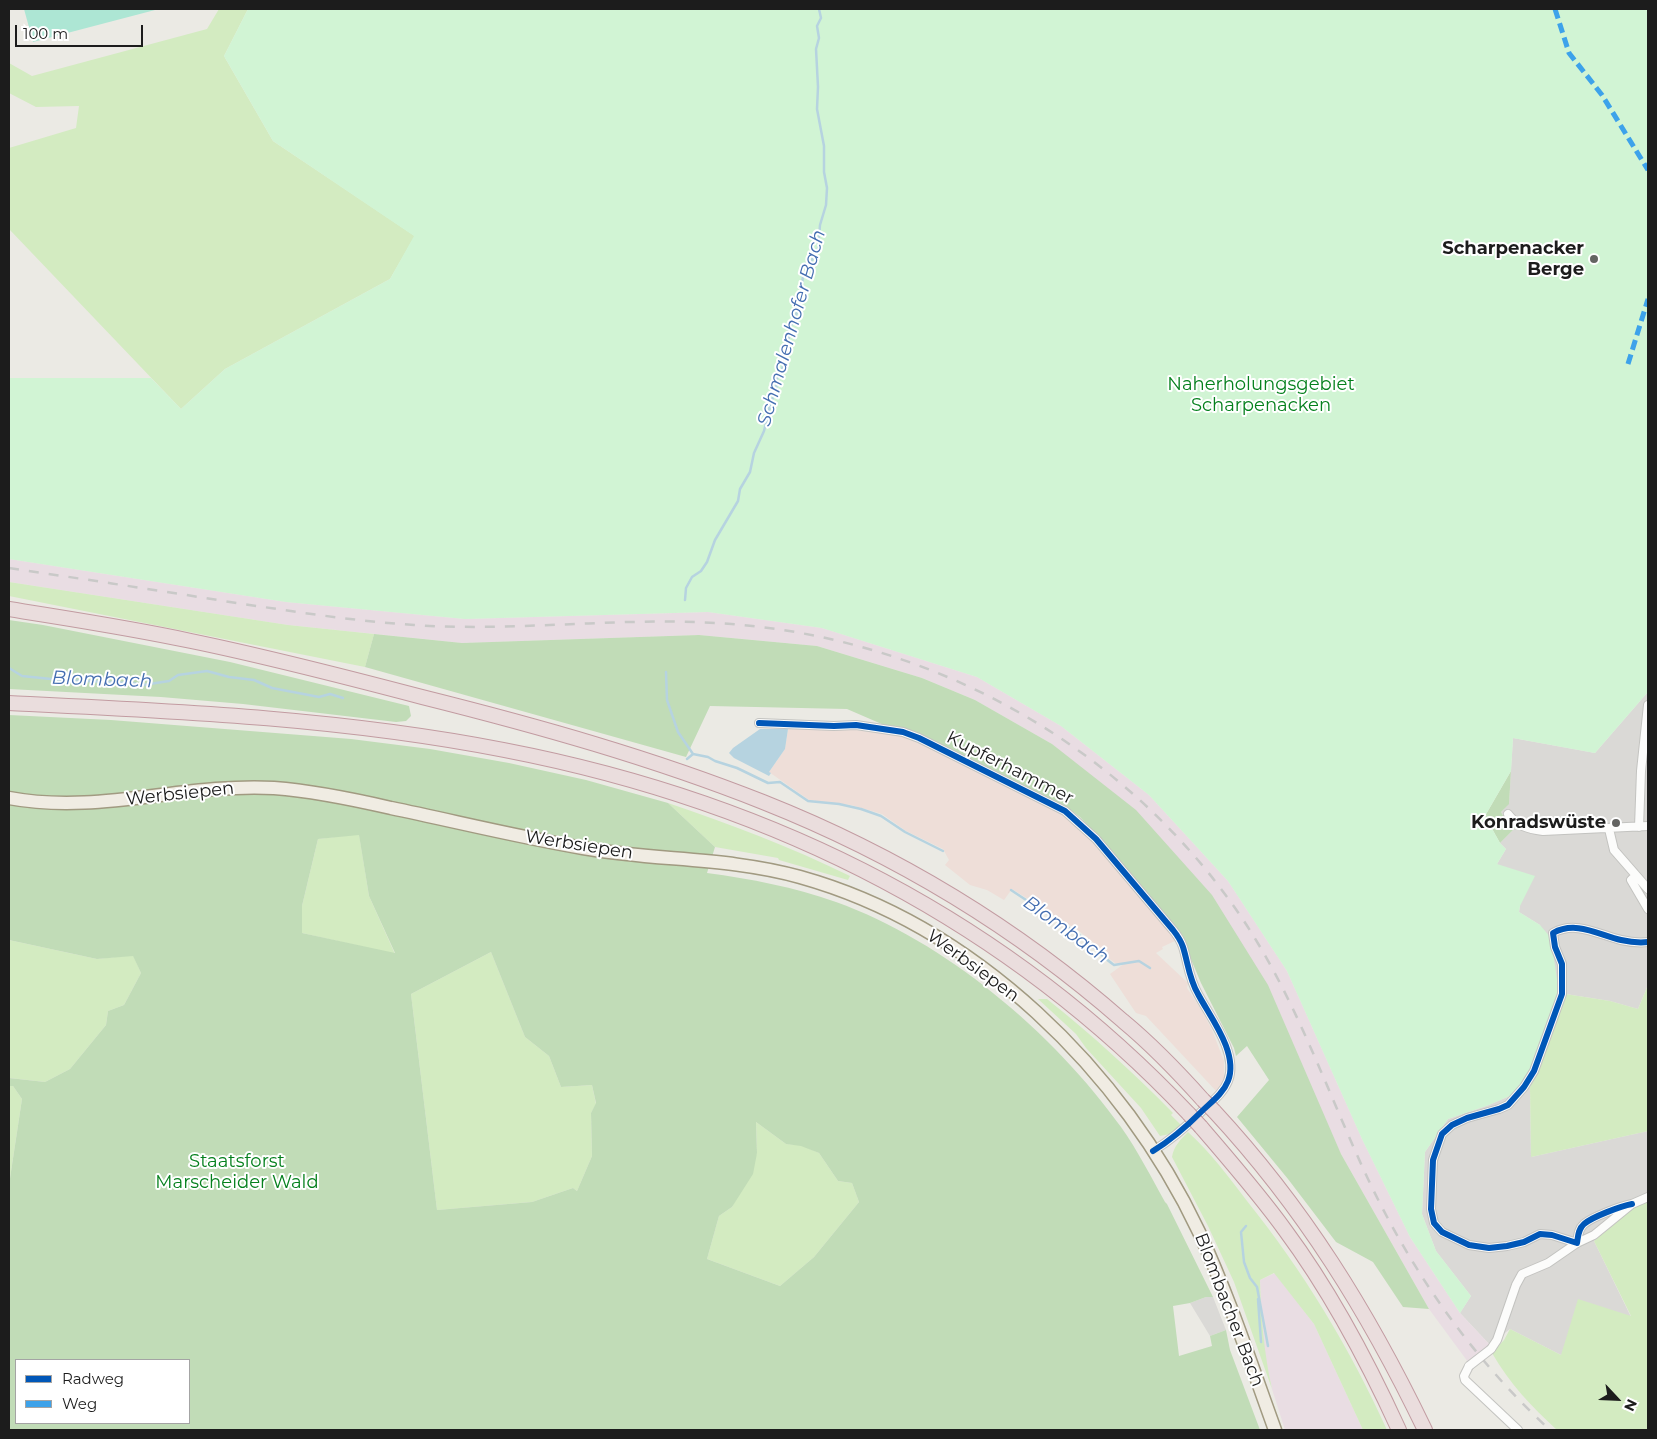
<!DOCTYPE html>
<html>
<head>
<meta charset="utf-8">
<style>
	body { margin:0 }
	#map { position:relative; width:1657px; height:1439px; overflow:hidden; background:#ebeae4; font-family:Montserrat,sans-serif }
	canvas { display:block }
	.frame { position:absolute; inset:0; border:10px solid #1c1c1c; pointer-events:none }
	.legend { position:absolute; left:15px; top:1359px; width:175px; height:65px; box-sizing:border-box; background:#fff; border:1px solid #a4a4a4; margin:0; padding:6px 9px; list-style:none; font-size:15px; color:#1c1c1c }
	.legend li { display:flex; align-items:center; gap:10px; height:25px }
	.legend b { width:25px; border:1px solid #a4a4a4 }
	.north { position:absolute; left:1592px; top:1374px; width:50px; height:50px; -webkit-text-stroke:4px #fff; paint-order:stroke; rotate:115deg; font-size:14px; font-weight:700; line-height:20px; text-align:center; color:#1c1c1c }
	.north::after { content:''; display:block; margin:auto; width:18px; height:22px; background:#1c1c1c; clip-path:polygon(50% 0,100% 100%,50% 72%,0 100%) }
	.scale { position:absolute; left:15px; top:25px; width:128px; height:22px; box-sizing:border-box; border:2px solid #1c1c1c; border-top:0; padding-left:6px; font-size:15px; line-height:18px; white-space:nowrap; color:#1c1c1c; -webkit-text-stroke:4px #fff; paint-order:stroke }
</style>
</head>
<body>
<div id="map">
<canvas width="1657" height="1439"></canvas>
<div class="frame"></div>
<ul class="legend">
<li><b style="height:6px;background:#0057b8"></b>Radweg</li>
<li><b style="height:6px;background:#3da2ea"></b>Weg</li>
</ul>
<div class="north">N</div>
<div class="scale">100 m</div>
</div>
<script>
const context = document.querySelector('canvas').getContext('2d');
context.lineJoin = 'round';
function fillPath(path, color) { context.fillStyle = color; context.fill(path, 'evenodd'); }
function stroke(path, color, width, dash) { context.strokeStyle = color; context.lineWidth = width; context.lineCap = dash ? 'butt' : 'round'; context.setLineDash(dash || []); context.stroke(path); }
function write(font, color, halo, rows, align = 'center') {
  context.font = font + ' Montserrat,sans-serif'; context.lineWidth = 4; context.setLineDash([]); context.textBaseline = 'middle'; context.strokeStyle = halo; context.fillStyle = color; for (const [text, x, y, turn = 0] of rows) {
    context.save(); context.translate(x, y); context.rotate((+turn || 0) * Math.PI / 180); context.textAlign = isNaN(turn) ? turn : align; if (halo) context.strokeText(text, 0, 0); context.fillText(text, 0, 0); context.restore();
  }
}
fillPath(new Path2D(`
	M 1648,684 L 1648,985 L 1638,1009 L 1610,1001 L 1559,993 L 1540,925 L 1519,912 L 1520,906 L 1497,864 L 1506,849 L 1500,843 L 1516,827 L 1506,821 L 1501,812 L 1509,803 L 1513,738 L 1595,753 L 1647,693 Z
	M 1530,1087 L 1531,1157 L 1648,1131 L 1648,1193 L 1624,1203 L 1594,1241 L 1631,1317 L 1561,1355 L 1510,1329 L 1490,1345 L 1460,1313 L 1471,1296 L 1436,1251 L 1422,1214 L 1425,1152 L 1448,1119 L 1489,1105 Z
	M 1206,1297 L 1213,1297 L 1226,1330 L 1210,1336 L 1190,1303 Z`), '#dad9d6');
fillPath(new Path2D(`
	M 788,729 L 848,729 L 905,736 L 916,740 L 1064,814 L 1100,846 L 1177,940 L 1162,947 L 1163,949 L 1156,953 L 1188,983 L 1187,988 L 1202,1011 L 1212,1030 L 1224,1061 L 1224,1080 L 1222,1086 L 1217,1092 L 1146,1016 L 1136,1013 L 1110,974 L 1125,963 L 1115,963 L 1103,954 L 1095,944 L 1079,931 L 1012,889 L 1004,900 L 987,890 L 970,885 L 945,865 L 949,860 L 943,849 L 906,831 L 882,814 L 851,805 L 809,800 L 769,772 L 785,749 Z`), '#eeded8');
fillPath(new Path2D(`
	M 9,559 L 286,602 L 465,619 L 708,612 L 822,628 L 977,677 L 1061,726 L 1149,795 L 1228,881 L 1287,971 L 1362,1139 L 1410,1237 L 1460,1313 L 1490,1345 L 1468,1362 L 1429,1309 L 1341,1154 L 1052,744 L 975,700 L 922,678 L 817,646 L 699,635 L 462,643 L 288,625 L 9,582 Z
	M 1275,1273 L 1314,1324 L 1363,1430 L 1285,1430 L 1272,1389 L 1265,1357 L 1262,1328 L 1260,1280 Z`), '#e9dde3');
fillPath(new Path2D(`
	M 219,9 L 248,9 L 224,56 L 273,141 L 415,236 L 390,279 L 225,369 L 181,409 L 9,229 L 9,148 L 76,128 L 79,106 L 36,107 L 9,93 L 9,63 L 32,76 L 207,29 Z
	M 9,582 L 288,625 L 374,634 L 365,667 L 9,596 Z
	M 668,803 C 730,824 791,847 850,876 L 848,880 L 779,860 L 778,858 L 715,847 Z
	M 359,834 L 369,896 L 395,954 L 302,933 L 302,906 L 318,839 Z
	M 9,940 L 97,959 L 133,955 L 141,973 L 124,1005 L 108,1011 L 106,1025 L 70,1069 L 45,1082 L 9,1078 Z
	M 491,952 L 525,1037 L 549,1056 L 561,1087 L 592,1085 L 596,1104 L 591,1113 L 592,1156 L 577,1191 L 573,1188 L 532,1202 L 437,1210 L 411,994 Z
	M 1648,985 L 1648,1131 L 1531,1157 L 1530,1087 L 1559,993 L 1610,1001 L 1638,1009 Z
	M 1038,999 L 1047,999 C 1092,1035 1133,1072 1173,1113 L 1171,1115 L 1182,1126 L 1170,1134 L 1160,1136 L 1141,1108 L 1086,1048 L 1076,1034 Z
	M 9,1086 L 13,1086 L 22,1099 L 9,1185 Z
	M 756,1122 L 786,1144 L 801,1145 L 819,1153 L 838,1181 L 852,1183 L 859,1202 L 814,1257 L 780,1286 L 707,1259 L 719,1216 L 732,1207 L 757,1153 Z
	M 1188,1132 C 1210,1152 1229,1177 1247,1201 C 1303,1271 1350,1348 1387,1430 L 1363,1430 L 1314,1324 L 1274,1273 L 1260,1280 C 1261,1317 1264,1353 1272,1389 L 1234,1282 L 1208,1226 L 1172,1157 C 1174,1146 1180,1140 1188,1132 Z
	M 1648,1201 L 1648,1430 L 1557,1430 C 1531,1406 1510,1384 1492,1353 L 1504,1340 L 1510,1329 L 1561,1355 L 1578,1299 L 1631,1316 L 1594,1241 L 1618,1221 L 1627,1211 Z`), '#d3ebc1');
fillPath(new Path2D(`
	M 9,620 L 43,625 L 230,662 L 409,706 L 411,716 L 406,721 L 396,722 L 243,704 L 161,697 L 9,689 Z
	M 374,634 L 462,643 L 699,635 L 817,646 L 922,678 L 975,700 L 1052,744 L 1136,810 L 1212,895 L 1268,985 L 1341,1154 L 1429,1309 L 1403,1307 L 1373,1262 L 1336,1242 L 1288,1179 L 1237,1117 L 1269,1080 L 1247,1046 L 1236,1056 L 1234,1048 L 1201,983 L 1182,938 L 1119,860 L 1080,817 L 1069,809 L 988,769 L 893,727 L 884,725 L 847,709 L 710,706 L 686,757 L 365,667 Z
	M 9,715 L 111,720 L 351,739 L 430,749 L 509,763 L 586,780 L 668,803 L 715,847 L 707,873 C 751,879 794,887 836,902 C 945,941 1054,1033 1121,1127 C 1138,1151 1151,1177 1165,1202 L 1167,1204 L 1213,1297 L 1206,1297 L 1190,1303 L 1173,1306 L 1179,1356 L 1212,1346 L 1210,1336 L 1226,1330 L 1230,1350 L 1260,1430 L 9,1430 L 9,1185 L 22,1099 L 13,1086 L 9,1086 L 9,1078 L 45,1082 L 70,1069 L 106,1025 L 108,1011 L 124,1005 L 141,973 L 133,956 L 97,959 L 9,940 ZM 359,835 L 369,896 L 395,953 L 302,933 L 302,906 L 318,839 ZM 491,952 L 525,1037 L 549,1056 L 561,1087 L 592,1085 L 596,1103 L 591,1113 L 592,1156 L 577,1191 L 573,1188 L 532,1202 L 437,1210 L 411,994 ZM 756,1122 L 786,1144 L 801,1146 L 819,1153 L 838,1181 L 852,1183 L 859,1202 L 814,1257 L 780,1286 L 707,1259 L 719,1216 L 732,1207 L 753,1174 L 757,1153 ZM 16,1360 L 189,1360 L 189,1423 L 16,1423 Z
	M 1511,771 L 1509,804 L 1501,812 L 1506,821 L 1516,827 L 1500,843 L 1485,816 Z`), '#c1dcb7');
fillPath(new Path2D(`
	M 248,9 L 1648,9 L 1647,693 L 1595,753 L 1513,738 L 1511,771 L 1485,816 L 1500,843 L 1506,849 L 1497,864 L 1535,876 L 1520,906 L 1519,912 L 1540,925 L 1551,938 L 1559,993 L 1530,1087 L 1489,1105 L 1448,1119 L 1425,1152 L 1422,1214 L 1436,1251 L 1471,1296 L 1460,1313 L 1410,1237 L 1362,1139 L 1287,971 L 1228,881 L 1149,795 L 1061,726 L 977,677 L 822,628 L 708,612 L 465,619 L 286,602 L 9,559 L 9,378 L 151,378 L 181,409 L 225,369 L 390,279 L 414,236 L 273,141 L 224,56 Z`), '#d1f4d4');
fillPath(new Path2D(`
	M 24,9 L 155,9 L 155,10 L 33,42 Z`), '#ade6d4');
fillPath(new Path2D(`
	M 760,729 L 788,729 L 785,749 L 769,772 L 771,773 L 769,776 L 734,758 L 729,753 L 733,748 Z`), '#b6d3e0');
stroke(new Path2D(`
	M 685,600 L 686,588 L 692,577 L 701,571 L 707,562 L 715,540 L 738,501 L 740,489 L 750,472 L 754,453 L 764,431 L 771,402 L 776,391 L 777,378 L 782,370 L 789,337 L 788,332 L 799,308 L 803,276 L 818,249 L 820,225 L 826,205 L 827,188 L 824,172 L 824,146 L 817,109 L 818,87 L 816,49 L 819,38 L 817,26 L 821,18 L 819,9
	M 9,668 L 22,676 L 61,680 L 132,683 L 143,685 L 169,681 L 178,675 L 207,671 L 229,677 L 254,680 L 272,688 L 319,697 L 330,694 L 343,698
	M 666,672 L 667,700 L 678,732 L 693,754
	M 687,759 L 693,754 L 708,757 L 715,761 L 737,768 L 768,783 L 780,782 L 808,801 L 839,804 L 861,809 L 881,816 L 905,832 L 943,851
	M 1011,890 C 1033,905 1057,919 1079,935 C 1092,944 1101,956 1114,965 L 1139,961 L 1150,968
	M 1246,1226 L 1241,1232 L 1244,1262 L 1250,1278 L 1257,1287 L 1268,1346
	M 1258,1299 L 1261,1342`), '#b6d3e0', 2.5);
const minor = new Path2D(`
	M 759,723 L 834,726 L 856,725 L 903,732 L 919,738 L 1065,811 L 1096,839 L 1173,930 C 1177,935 1181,941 1183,947 C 1188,963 1189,979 1198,994 C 1210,1017 1239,1053 1228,1081 C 1223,1094 1210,1103 1201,1112 C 1186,1127 1171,1140 1153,1151
	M 1508,814 C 1517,826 1528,829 1543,831 L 1648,826
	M 1639,827 L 1641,771 L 1648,705
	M 1609,829 L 1614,850 L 1648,889
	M 1635,876 L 1631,880 L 1648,909
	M 1632,1204 C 1621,1206 1592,1217 1584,1224 C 1578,1229 1578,1237 1577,1243 L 1552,1235 L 1540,1234 L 1524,1242 L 1507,1246 L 1489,1248 L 1469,1245 L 1442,1232 L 1434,1223 L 1431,1209 L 1433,1160 L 1442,1134 L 1452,1125 L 1467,1118 L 1499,1109 L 1508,1105 L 1524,1087 L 1534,1071 L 1562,994 L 1562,964 L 1555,947 L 1553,933 C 1576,920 1599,935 1621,940 C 1630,942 1639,943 1648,942
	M 1491,1349 L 1497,1340 L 1516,1285 L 1522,1274 L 1548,1263 L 1577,1243 L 1594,1235 L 1632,1204 L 1648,1197
	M 1469,1366 L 1464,1376 L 1465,1380 L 1518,1430`);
const primary = new Path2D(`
	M 9,798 C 99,815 183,783 274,788 C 314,791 352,799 391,808 C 454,821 518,837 583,848 C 655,861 729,857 800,877 C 975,926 1123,1071 1199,1232 C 1229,1297 1251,1364 1275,1430`);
const motorway = new Path2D(`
	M 9,609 C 70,619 131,628 191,641 C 269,657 346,677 422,697 C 538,726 652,758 763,802 C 894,854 1017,928 1123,1021 C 1152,1045 1178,1072 1203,1100
	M 9,703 C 174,711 341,718 504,750 C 768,801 1003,917 1189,1114
	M 1214,1111 C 1304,1208 1368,1312 1425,1430
	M 1201,1127 C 1230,1161 1259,1194 1285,1230 C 1331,1292 1367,1360 1399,1430`);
stroke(minor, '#c3c3c0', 10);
stroke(primary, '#a19a81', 15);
stroke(motorway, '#c29ba1', 16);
stroke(minor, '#fcfcfb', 8);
stroke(primary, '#f0ece3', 12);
stroke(motorway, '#eadddd', 14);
stroke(new Path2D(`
	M 9,568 C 83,579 156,590 230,602 C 291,611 352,621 414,625 C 515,632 615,617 716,623 C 918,634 1111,736 1230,901 C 1292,986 1324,1085 1368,1179 C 1413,1274 1473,1359 1550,1430`), '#c9c9c8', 2.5, [10, 10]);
const minorBridge = new Path2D(`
	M 1469,1366 L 1491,1349`);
const motorwayBridge = new Path2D(`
	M 1203,1100 L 1214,1111
	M 1189,1114 L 1201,1127`);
stroke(minorBridge, '#c3c3c0', 10, []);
stroke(motorwayBridge, '#c29ba1', 16, []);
stroke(minorBridge, '#fcfcfb', 8);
stroke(motorwayBridge, '#eadddd', 14);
stroke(new Path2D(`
	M 1555,9 L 1569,53 L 1602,95 L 1648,170
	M 1628,364 L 1648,299`), '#3da2ea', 5, [10, 5]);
stroke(new Path2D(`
	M 759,723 L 834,726 L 856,725 L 903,732 L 919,738 L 1065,811 L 1096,839 L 1173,930 C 1177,935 1181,941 1183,947 C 1188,963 1189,979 1198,994 C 1210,1017 1239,1053 1228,1081 C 1223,1094 1210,1103 1201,1112 C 1186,1127 1171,1140 1153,1151
	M 1632,1204 C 1621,1206 1592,1217 1584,1224 C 1578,1229 1578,1237 1577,1243 L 1552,1235 L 1540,1234 L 1524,1242 L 1507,1246 L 1489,1248 L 1469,1245 L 1442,1232 L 1434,1223 L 1431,1209 L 1433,1160 L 1442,1134 L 1452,1125 L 1467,1118 L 1499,1109 L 1508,1105 L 1524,1087 L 1534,1071 L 1562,994 L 1562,964 L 1555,947 L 1553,933 C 1576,920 1599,935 1621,940 C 1630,942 1639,943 1648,942`), '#0057b8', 6);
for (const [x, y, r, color] of [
	[1594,259,5,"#646462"],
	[1616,823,5,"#646462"]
]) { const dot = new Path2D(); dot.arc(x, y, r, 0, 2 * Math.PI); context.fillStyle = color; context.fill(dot); stroke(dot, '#fff', 2); }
write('bold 18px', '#1c1c1c', '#fff', [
	["Scharpenacker",1584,249],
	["Berge",1584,270],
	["Konradswüste",1606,823]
], 'right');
write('18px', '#05801d', '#fff', [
	["Naherholungsgebiet",1261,385],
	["Scharpenacken",1261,406],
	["Staatsforst",237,1162],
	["Marscheider Wald",237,1183]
]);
write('18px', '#1c1c1c', '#fff', [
	["Kupferhammer",1010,768,27],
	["Werbsiepen",180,794,-6],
	["Werbsiepen",579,845,9],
	["Werbsiepen",973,966,36],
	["Blombacher Bach",1229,1310,69]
]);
write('italic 19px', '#446eb1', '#fff', [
	["Schmalenhofer Bach",792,328,-74],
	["Blombach",102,680,2],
	["Blombach",1066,930,36]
]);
</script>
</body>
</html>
